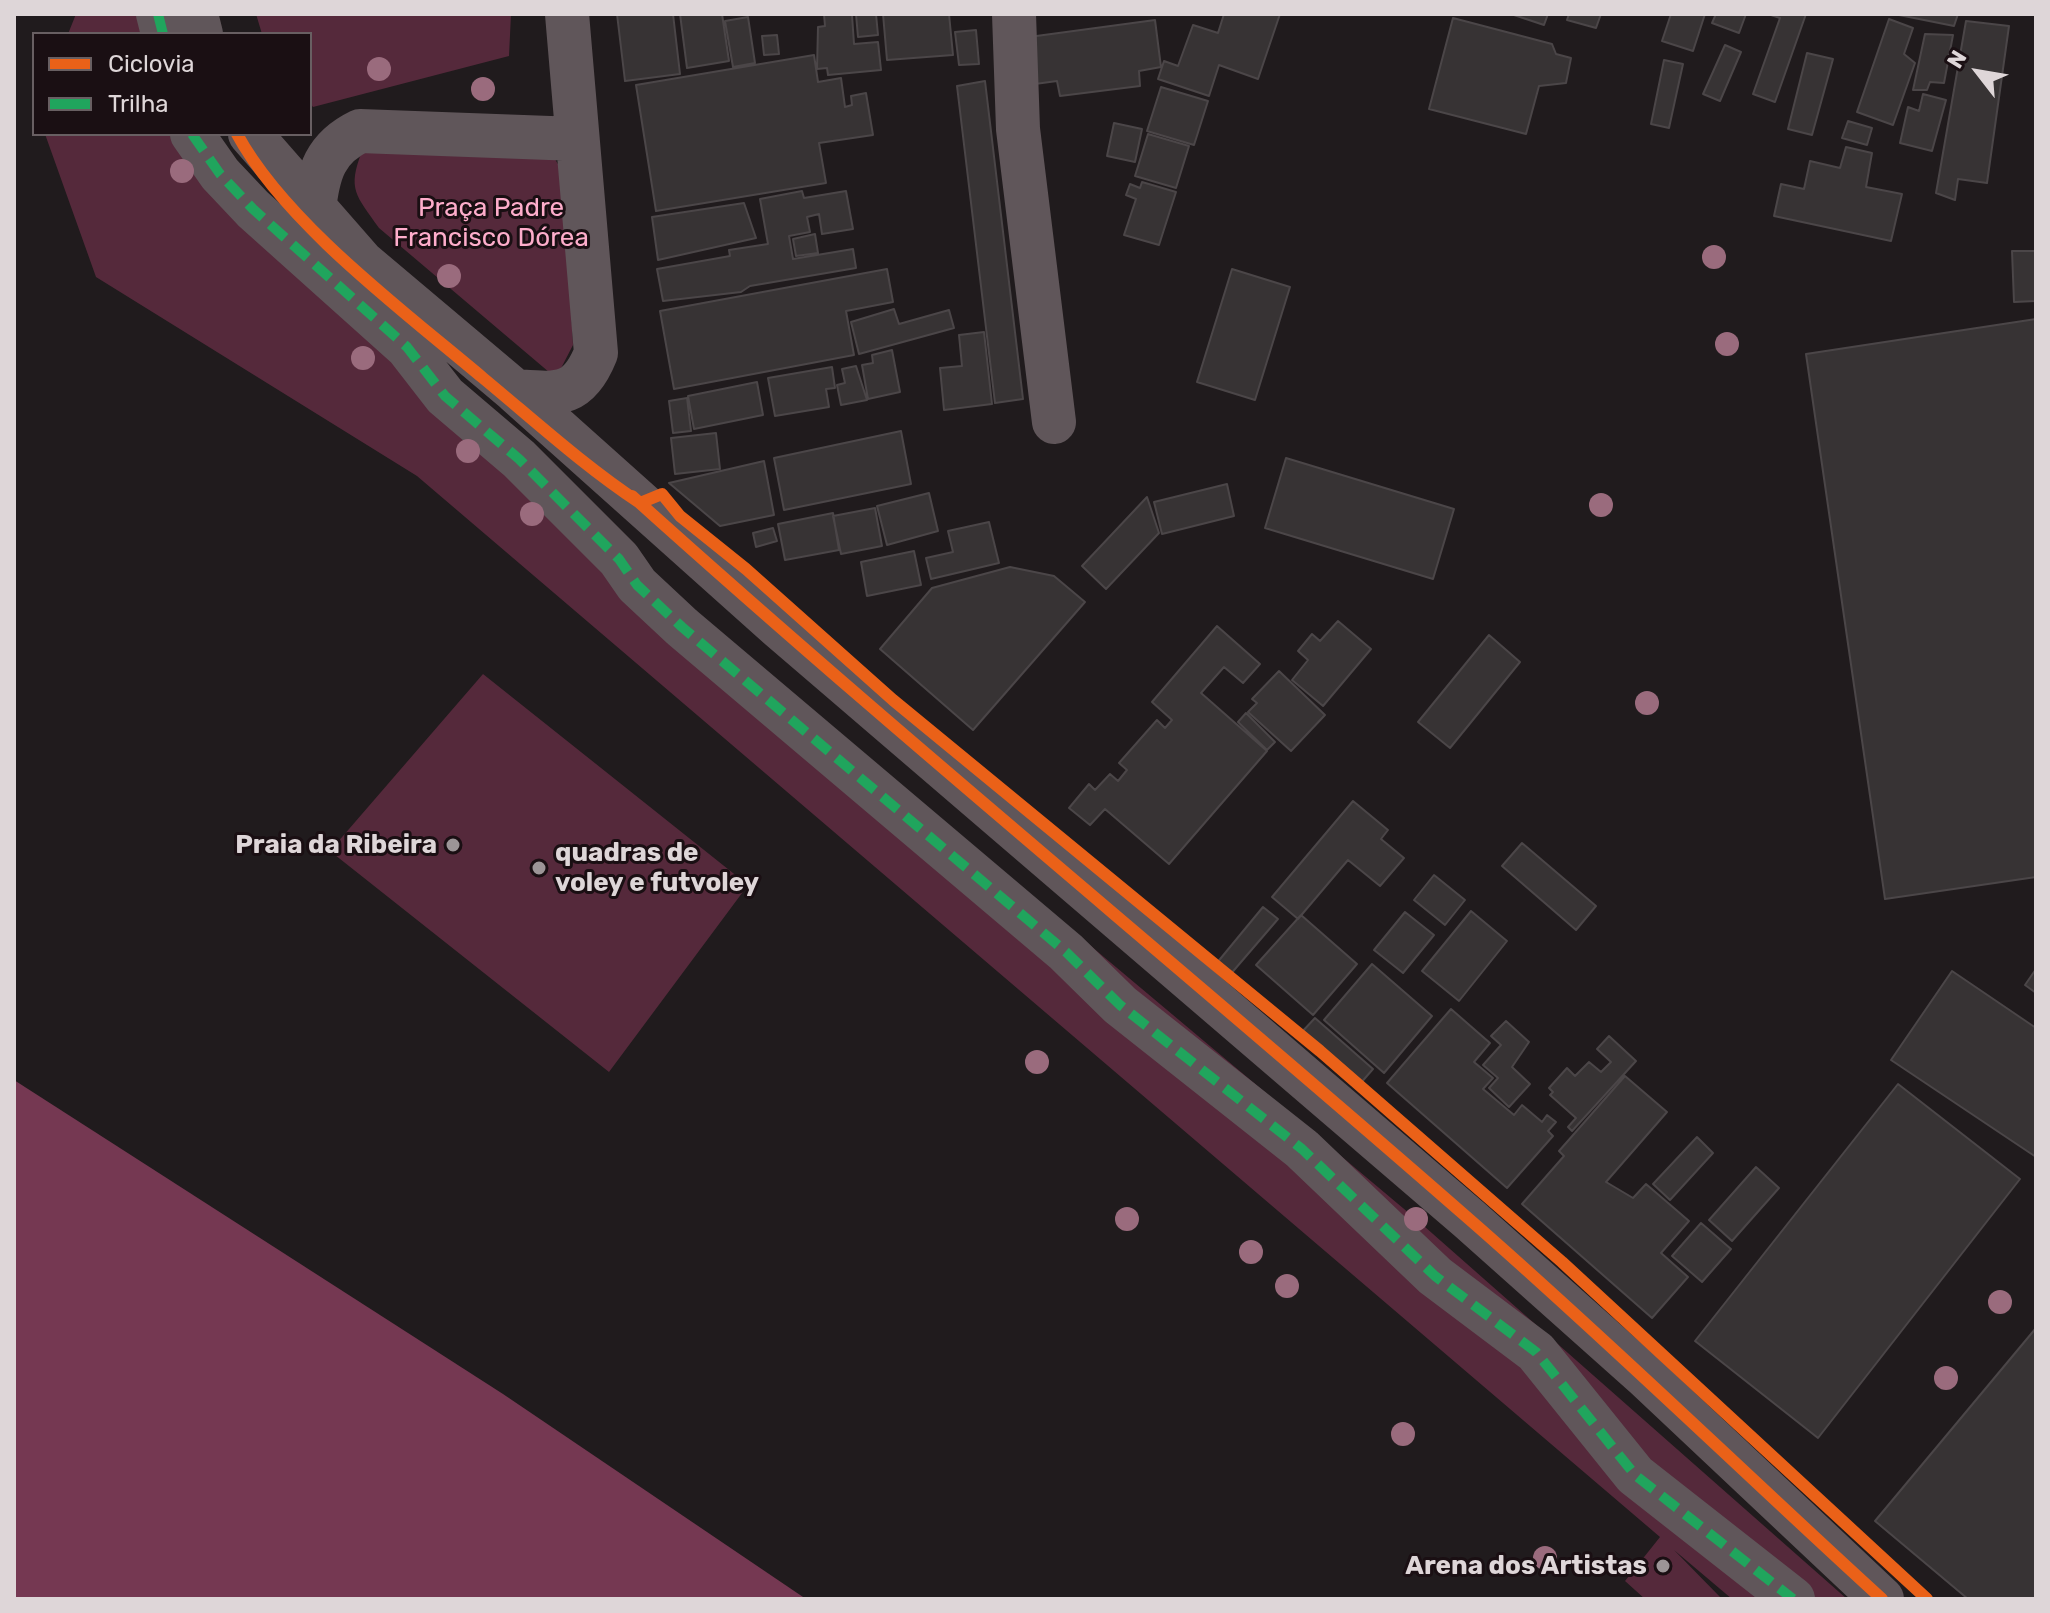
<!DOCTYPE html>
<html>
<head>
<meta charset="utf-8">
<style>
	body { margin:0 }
	#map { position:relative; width:2050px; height:1613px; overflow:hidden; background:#201b1d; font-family:Rubik,sans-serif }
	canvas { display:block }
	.frame { position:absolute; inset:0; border:16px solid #ded6d8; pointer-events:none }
	.legend { position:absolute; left:32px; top:32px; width:280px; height:104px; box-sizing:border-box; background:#1a0f13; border:2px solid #685f62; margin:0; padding:10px 14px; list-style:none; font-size:24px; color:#ded6d8 }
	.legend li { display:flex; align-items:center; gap:16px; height:40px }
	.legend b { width:40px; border:2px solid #685f62 }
	.north { position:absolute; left:1938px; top:32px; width:80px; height:80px; -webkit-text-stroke:6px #1a0f13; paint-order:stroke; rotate:301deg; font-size:22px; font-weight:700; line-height:32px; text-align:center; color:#ded6d8 }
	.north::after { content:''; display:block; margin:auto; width:28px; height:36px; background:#ded6d8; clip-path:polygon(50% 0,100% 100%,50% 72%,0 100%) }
</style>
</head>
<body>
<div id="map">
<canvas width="2050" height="1613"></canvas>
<div class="frame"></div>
<ul class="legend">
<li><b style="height:10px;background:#ea6118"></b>Ciclovia</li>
<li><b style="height:10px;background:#20a55d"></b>Trilha</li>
</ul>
<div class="north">N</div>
</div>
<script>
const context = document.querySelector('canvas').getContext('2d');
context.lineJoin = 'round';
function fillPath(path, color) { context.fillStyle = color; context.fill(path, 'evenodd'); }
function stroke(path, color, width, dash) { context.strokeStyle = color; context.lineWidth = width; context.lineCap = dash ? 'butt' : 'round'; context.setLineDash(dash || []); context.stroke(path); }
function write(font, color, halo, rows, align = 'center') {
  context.font = font + ' Rubik,sans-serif'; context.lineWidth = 6; context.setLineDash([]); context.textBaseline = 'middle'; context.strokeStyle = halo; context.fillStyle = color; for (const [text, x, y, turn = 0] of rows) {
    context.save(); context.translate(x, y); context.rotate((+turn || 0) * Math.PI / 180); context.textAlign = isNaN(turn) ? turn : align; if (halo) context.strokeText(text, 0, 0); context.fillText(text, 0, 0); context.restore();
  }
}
fillPath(new Path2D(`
	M 76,14 L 157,14 L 160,34 L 68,34 Z
	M 256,14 L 511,14 L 509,56 L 313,107 L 310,103 L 310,34 L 262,34 Z
	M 45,134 L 192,134 L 568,507 L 1416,1219 L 1847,1599 L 1732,1599 L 1674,1550 L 1722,1599 L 1645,1599 L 1625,1581 L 1660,1537 L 417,476 L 96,277 Z
	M 362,151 L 550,151 L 564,174 L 573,345 L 556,378 L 379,228 C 356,195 347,190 362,151 Z
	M 483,674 L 748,885 L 609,1072 L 330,851 Z`), '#55293b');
fillPath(new Path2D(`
	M 14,1080 L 503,1394 L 806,1599 L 14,1599 Z`), '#753852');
const building = new Path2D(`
	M 617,14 L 673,14 L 680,74 L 625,81 Z
	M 680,14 L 722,14 L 729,61 L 687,68 Z
	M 824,14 L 852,15 L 854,44 L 878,42 L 881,70 L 828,75 L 827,68 L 817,69 L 818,27 L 825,26 Z
	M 856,14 L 876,14 L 878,35 L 858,37 Z
	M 883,14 L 949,14 L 953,55 L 887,60 Z
	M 1224,14 L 1280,14 L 1258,79 L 1219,65 L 1209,96 L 1158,79 L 1164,61 L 1178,66 L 1193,25 L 1218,33 Z
	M 1511,14 L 1548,14 L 1544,25 Z
	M 1569,14 L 1601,14 L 1596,28 L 1567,20 Z
	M 1671,14 L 1705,14 L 1693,51 L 1662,41 Z
	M 1716,14 L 1746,14 L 1739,33 L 1712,23 Z
	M 1768,14 L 1806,14 L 1775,102 L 1753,94 L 1780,18 Z
	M 1894,14 L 1958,14 L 1954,26 Z
	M 748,17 L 755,63 L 733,67 L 725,21 Z
	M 1453,18 L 1552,44 L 1556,54 L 1571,58 L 1566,83 L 1539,86 L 1526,134 L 1429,109 Z
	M 1889,19 L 1913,28 L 1904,54 L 1915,63 L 1893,125 L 1857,112 Z
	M 1155,20 L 1161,67 L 1139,71 L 1140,86 L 1060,96 L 1057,81 L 1035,84 L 1029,37 Z
	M 1966,21 L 2009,26 L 1987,183 L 1958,179 L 1955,200 L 1936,193 Z
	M 976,30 L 979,64 L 959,65 L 955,32 Z
	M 1925,34 L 1953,35 L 1944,83 L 1930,82 L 1927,90 L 1913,90 Z
	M 777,35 L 779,54 L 764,55 L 762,36 Z
	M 1725,45 L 1741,52 L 1720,101 L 1703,94 Z
	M 1807,53 L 1833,59 L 1812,135 L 1788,129 Z
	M 814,55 L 818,82 L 841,78 L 845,107 L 852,105 L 851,96 L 866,93 L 873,135 L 819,143 L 826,183 L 656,211 L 636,85 Z
	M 1664,60 L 1683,64 L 1669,128 L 1651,124 Z
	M 985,81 L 1023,399 L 995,403 L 957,86 Z
	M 1161,87 L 1208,101 L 1194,145 L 1147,131 Z
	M 1923,94 L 1946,100 L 1932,151 L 1900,143 L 1908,107 L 1919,111 Z
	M 1848,121 L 1872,128 L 1867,145 L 1842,138 Z
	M 1114,123 L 1142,129 L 1135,162 L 1107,156 Z
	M 1148,134 L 1189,146 L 1176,188 L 1135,176 Z
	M 1846,147 L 1872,153 L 1866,187 L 1902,194 L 1891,241 L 1774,216 L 1781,184 L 1804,189 L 1810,161 L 1840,168 Z
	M 1142,182 L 1176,192 L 1159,245 L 1124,235 L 1136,199 L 1126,195 L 1130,184 L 1140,188 Z
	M 802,191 L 804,198 L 846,191 L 853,229 L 822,234 L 819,214 L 807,217 L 810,232 L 789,236 L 793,259 L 853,249 L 856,268 L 750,286 L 741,292 L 663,301 L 657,269 L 730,256 L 729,250 L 768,244 L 760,199 Z
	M 744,203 L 756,238 L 658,260 L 652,217 Z
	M 815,234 L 818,253 L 796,256 L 793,239 Z
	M 2012,251 L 2036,251 L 2036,301 L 2014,302 Z
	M 887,269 L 893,302 L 846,311 L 854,355 L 674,389 L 660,311 Z
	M 1232,269 L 1290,287 L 1255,400 L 1197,382 Z
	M 894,309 L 899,324 L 949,310 L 954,328 L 859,354 L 851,322 Z
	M 2036,319 L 2036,877 L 1885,899 L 1806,354 Z
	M 984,332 L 992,404 L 944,410 L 940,368 L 962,366 L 959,335 Z
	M 892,350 L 900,392 L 868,399 L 862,365 L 873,363 L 872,355 Z
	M 856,366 L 867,400 L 841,405 L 837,385 L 845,383 L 842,369 Z
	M 832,367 L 835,388 L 826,389 L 829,407 L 775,416 L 768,378 Z
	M 757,382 L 763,415 L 694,429 L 688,396 Z
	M 687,398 L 691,431 L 673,433 L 669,401 Z
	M 901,431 L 911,484 L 784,510 L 774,458 Z
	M 716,433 L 720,469 L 675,474 L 671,438 Z
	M 1286,458 L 1454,509 L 1433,579 L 1265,528 Z
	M 764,461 L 774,515 L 720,526 L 669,483 Z
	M 1227,484 L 1234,516 L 1162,534 L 1154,502 Z
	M 929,493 L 938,531 L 887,545 L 877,506 Z
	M 1147,497 L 1159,533 L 1106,589 L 1082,566 Z
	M 875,508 L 882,546 L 841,554 L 833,516 Z
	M 833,513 L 839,550 L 785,560 L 778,524 Z
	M 989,522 L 999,563 L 931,579 L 926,558 L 953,552 L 948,531 Z
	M 773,528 L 777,541 L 756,547 L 753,533 Z
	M 914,551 L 921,585 L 867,596 L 861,562 Z
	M 1010,567 L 1054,576 L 1085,602 L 973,730 L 880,649 L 932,588 Z
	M 1338,621 L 1371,649 L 1323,706 L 1292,680 L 1308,660 L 1298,651 L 1312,634 L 1320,641 Z
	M 1217,626 L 1260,664 L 1243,683 L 1224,667 L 1201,693 L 1267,751 L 1169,864 L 1105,809 L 1090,825 L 1069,808 L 1089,784 L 1095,790 L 1110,774 L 1118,781 L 1127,770 L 1119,763 L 1157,720 L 1165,728 L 1172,720 L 1152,702 Z
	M 1489,635 L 1520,662 L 1450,748 L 1418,722 Z
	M 1279,671 L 1325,715 L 1291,751 L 1248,712 L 1257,703 L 1252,699 Z
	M 1246,713 L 1275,742 L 1267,750 L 1238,722 Z
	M 1353,801 L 1388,830 L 1381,839 L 1404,858 L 1380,886 L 1348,860 L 1298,919 L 1272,897 Z
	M 1522,843 L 1596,906 L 1576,930 L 1502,866 Z
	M 1434,875 L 1465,900 L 1445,925 L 1414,900 Z
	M 1263,907 L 1278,919 L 1229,976 L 1216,964 Z
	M 1471,911 L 1507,941 L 1459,1001 L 1422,971 Z
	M 1405,912 L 1434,935 L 1403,973 L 1374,950 Z
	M 1301,915 L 1357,964 L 1313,1015 L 1256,965 Z
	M 1372,964 L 1432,1016 L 1384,1073 L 1324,1020 Z
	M 2036,969 L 2036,993 L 2025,985 Z
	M 1952,971 L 2036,1028 L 2036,1157 L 1891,1060 Z
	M 1451,1009 L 1490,1043 L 1474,1062 L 1493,1078 L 1483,1089 L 1514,1115 L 1522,1105 L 1542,1122 L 1547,1115 L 1556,1122 L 1548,1131 L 1553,1136 L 1507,1188 L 1387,1083 Z
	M 1315,1018 L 1373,1069 L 1359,1085 L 1300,1034 Z
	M 1506,1021 L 1529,1042 L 1512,1067 L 1530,1084 L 1509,1107 L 1489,1088 L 1498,1078 L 1483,1065 L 1501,1045 L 1491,1036 Z
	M 1609,1036 L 1636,1061 L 1572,1131 L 1568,1127 L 1576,1118 L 1550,1095 L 1553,1092 L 1549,1088 L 1567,1068 L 1575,1076 L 1589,1062 L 1601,1072 L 1611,1062 L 1597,1049 Z
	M 1625,1076 L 1667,1112 L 1606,1182 L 1633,1198 L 1646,1184 L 1689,1221 L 1661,1253 L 1688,1277 L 1652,1318 L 1522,1204 L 1564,1156 L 1559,1151 Z
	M 1898,1084 L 2020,1179 L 1818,1438 L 1695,1341 Z
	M 1697,1137 L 1713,1153 L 1670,1200 L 1653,1184 Z
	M 1756,1167 L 1779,1188 L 1732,1241 L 1709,1220 Z
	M 1701,1223 L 1731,1249 L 1702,1282 L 1672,1256 Z
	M 2036,1328 L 2036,1599 L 1968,1599 L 1875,1521 Z`);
fillPath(building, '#373334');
stroke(building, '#4b4648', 2);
stroke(new Path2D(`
	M 158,14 L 163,34
	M 196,14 L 201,34
	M 1014,14 L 1018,129 L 1054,422
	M 192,134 L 220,174 L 253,209 L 407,347 L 445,396 L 519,459 L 619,559 L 637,585 L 682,627 L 1066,952 L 1120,1005 L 1302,1149 L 1435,1276 L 1536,1352 L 1635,1475 L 1793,1599
	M 250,134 L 362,262 L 515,391 L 779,627 L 1469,1219 L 1644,1375 L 1882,1599
	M 314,210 C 318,172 325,148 360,131 L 577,139
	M 515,391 C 558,394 578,398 596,353 L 567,14`), '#60565a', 44);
stroke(new Path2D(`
	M 158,14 L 163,34
	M 192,134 L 220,174 L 253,209 L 407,347 L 445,396 L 519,459 L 619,559 L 637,585 L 682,627 L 1066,952 L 1120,1005 L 1302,1149 L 1435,1276 L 1536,1352 L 1635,1475 L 1793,1599`), '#20a55d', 10, [20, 10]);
stroke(new Path2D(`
	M 237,134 C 285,223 405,312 483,378 C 535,421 584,466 640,503 L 662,494 L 680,516 L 746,569 L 893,700 L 1320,1051 L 1562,1262 L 1927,1599
	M 632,496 C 906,743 1192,976 1469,1219 C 1610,1342 1744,1473 1882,1599`), '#ea6118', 12);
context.fillStyle = '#9a6b7d';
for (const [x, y] of [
	[379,69],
	[483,89],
	[182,171],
	[1714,257],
	[449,276],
	[1727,344],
	[363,358],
	[468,451],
	[1601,505],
	[532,514],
	[1647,703],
	[1037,1062],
	[1127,1219],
	[1416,1219],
	[1251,1252],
	[1287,1286],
	[2000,1302],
	[1946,1378],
	[1403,1434],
	[1545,1558]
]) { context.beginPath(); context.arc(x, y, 12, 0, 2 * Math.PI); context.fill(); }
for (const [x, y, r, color] of [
	[453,845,8,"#9c9597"],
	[539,868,8,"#9c9597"],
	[1663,1566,8,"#9c9597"]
]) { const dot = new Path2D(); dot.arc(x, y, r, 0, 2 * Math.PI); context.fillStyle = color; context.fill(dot); stroke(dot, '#1a0f13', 3); }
write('26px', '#feadcb', '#1a0f13', [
	["Praça Padre",491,208],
	["Francisco Dórea",491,238]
]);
write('bold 26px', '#ded6d8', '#1a0f13', [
	["Praia da Ribeira",437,845],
	["quadras de",555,853,"left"],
	["voley e futvoley",555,883,"left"],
	["Arena dos Artistas",1647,1566]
], 'right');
</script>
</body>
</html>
